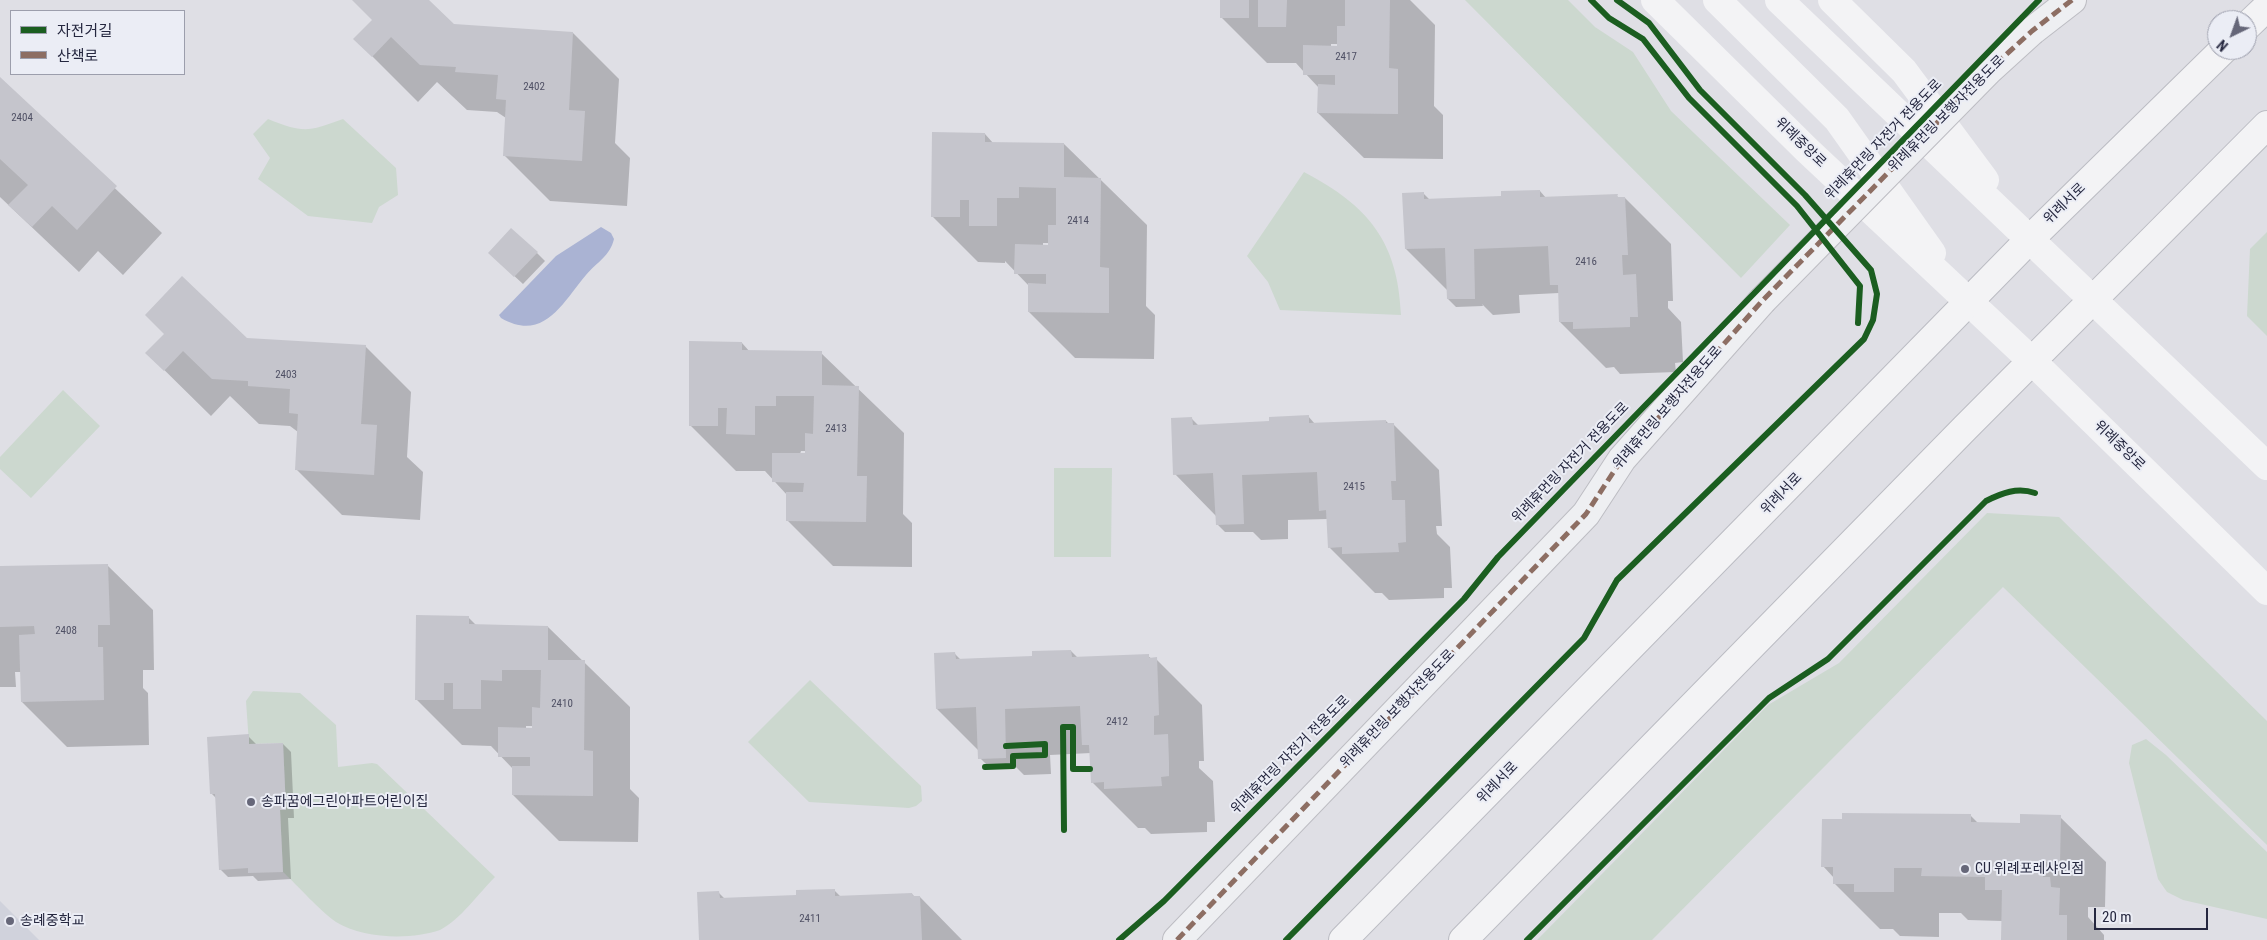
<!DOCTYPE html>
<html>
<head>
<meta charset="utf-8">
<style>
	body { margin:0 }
	#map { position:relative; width:2267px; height:940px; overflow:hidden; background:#dfdfe5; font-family:"Roboto Condensed","Noto Sans KR",sans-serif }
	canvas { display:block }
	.legend { position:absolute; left:10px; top:10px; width:175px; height:65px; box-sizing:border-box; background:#ebedf5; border:1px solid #9c9eac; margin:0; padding:6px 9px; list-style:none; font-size:15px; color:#25273f }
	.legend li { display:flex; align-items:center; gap:10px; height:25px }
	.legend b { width:25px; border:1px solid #9c9eac }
	.north { position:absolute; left:2207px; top:10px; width:50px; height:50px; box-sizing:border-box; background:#ebedf5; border:1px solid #9c9eac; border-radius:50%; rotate:222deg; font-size:14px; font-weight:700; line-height:20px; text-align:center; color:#25273f }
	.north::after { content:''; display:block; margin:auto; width:18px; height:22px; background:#666779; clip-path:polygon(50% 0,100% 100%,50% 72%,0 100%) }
	.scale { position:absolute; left:2094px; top:908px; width:114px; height:22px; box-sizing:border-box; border:2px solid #25273f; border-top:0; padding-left:6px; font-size:15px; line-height:18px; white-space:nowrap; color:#25273f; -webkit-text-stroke:4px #ebedf5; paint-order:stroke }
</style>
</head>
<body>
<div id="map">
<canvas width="2267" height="940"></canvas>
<ul class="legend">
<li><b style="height:6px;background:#1b5e20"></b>자전거길</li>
<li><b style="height:6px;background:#8d6e63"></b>산책로</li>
</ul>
<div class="north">N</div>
<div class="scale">20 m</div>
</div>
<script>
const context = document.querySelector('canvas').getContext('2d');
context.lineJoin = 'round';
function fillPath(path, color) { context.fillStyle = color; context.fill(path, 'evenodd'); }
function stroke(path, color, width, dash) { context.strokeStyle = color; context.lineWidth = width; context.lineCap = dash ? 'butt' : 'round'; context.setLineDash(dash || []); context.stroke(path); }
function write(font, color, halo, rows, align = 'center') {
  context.font = font + ' "Roboto Condensed","Noto Sans KR",sans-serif'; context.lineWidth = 4; context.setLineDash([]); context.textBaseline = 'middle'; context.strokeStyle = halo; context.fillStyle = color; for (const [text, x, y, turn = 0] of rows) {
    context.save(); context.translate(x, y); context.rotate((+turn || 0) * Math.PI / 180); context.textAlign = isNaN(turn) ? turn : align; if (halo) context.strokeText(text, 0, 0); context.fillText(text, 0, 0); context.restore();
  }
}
fillPath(new Path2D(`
	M 0,901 L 39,940 L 0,940 Z`), '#d0d2dc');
fillPath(new Path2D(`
	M 1465,0 L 1568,0 L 1595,27 L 1633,52 L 1671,111 L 1790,225 L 1741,278 Z
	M 268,119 C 303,133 308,132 343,119 L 396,168 L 398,195 L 379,207 L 372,223 L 308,216 L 258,179 L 270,158 L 253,134 Z
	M 1304,172 C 1369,206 1398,242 1401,315 L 1280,310 L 1268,282 L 1247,256 Z
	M 2267,232 L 2267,336 L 2247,316 L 2250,249 Z
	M 63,390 L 100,426 L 31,498 L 0,469 L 0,457 Z
	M 1054,468 L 1112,468 L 1111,557 L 1054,557 Z
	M 1987,513 L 2059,517 L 2267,721 L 2267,845 L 2003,587 L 1652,940 L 1537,940 L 1768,705 L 1839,663 Z
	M 810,680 L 921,786 L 922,801 L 916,806 L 909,808 L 809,802 L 748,742 Z
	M 253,691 L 300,693 L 336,725 L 338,767 L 372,763 L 377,764 L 495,877 C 478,894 461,919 440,930 C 411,940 364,939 336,922 C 320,911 298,886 283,872 L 280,810 L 286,810 L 283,743 L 249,744 L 246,701 Z
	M 2146,739 L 2166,755 L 2267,852 L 2267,919 L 2183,900 L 2167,892 L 2158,879 L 2129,763 L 2132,745 Z`), '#ccd8cf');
fillPath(new Path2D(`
	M 601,227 L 611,233 L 614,239 C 610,256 597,262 586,275 C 563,302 544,343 501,318 L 499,315 L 502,312 L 556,256 Z`), '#aab3d3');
fillPath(new Path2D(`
	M 355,0 L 427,0 L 454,25 L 573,33 L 619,79 L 615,143 L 630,158 L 627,206 L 550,201 L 504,155 L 506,118 L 497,112 L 467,110 L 437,82 L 418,102 L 355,39 L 373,20 Z
	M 1222,0 L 1410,0 L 1435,25 L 1434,106 L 1443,115 L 1443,159 L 1364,158 L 1318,113 L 1319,88 L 1304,72 L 1296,63 L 1267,63 L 1221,17 ZM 1331,44 L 1338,44 L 1338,47 L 1331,47 Z
	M 0,79 L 162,233 L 123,275 L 98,251 L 79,272 L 0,197 Z
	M 985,134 L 993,143 L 1064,144 L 1147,225 L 1146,306 L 1155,315 L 1154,359 L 1075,358 L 1029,312 L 1030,287 L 1005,261 L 1005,263 L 978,262 L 932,216 ZM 1043,243 L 1049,243 L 1049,246 L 1043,246 Z
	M 1540,191 L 1546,198 L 1617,196 L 1620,199 L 1625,198 L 1671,244 L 1673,301 L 1668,301 L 1668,308 L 1681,322 L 1683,362 L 1675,363 L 1676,372 L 1620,374 L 1614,367 L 1606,368 L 1560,322 L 1559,293 L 1519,295 L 1520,313 L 1493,315 L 1482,304 L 1483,306 L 1456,307 L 1448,299 L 1448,291 L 1406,249 L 1423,193 L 1430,200 L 1502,197 Z
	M 537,253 L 545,261 L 523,284 L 498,261 Z
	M 246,339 L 365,346 L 411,392 L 407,457 L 423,472 L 420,520 L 342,515 L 296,469 L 298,432 L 290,426 L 259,424 L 230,396 L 211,416 L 147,353 Z
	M 742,343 L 750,352 L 821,353 L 904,433 L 903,514 L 912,523 L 912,567 L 833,566 L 787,520 L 787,495 L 765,471 L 736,471 L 690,425 ZM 801,451 L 806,451 L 806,454 L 800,454 Z
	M 1308,416 L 1315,424 L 1386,421 L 1389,424 L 1393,424 L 1439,470 L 1442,526 L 1436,526 L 1437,534 L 1450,547 L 1452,588 L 1444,588 L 1444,598 L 1389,600 L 1382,593 L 1375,593 L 1329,547 L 1328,519 L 1288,520 L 1288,539 L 1261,540 L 1253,532 L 1225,532 L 1217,524 L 1216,516 L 1175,474 L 1192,419 L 1199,426 L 1271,423 Z
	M 107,565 L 153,610 L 154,670 L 143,670 L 143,688 L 148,693 L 149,745 L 67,747 L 22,702 L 21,672 L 15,672 L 16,687 L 0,687 L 0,567 Z
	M 468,617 L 477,626 L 548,627 L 630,707 L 630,789 L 639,798 L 638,842 L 559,841 L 513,795 L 514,770 L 491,746 L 462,745 L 416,699 ZM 526,726 L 533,726 L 533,729 L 526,729 Z
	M 1071,651 L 1078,658 L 1148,656 L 1152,659 L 1156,659 L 1202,705 L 1204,761 L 1199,761 L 1199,768 L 1213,781 L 1215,822 L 1207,822 L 1207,832 L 1151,834 L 1145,828 L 1138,828 L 1092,782 L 1091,753 L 1050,755 L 1051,774 L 1024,775 L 1015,766 L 988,766 L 980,758 L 979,751 L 937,709 L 955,654 L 961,660 L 1034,657 Z
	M 248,736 L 256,744 L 283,744 L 291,752 L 294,818 L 288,818 L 291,879 L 258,881 L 253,876 L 228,877 L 220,869 L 216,798 L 211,793 Z
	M 1971,816 L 1978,823 L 2021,824 L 2060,817 L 2106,862 L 2105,907 L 2088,907 L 2088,917 L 2104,935 L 2104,940 L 2002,940 L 2002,921 L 1968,920 L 1961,913 L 1939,913 L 1939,937 L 1900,936 L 1893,929 L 1880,929 L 1834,883 L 1834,878 L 1823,866 Z
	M 834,890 L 841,897 L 912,894 L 915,897 L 920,897 L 962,940 L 700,940 L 718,892 L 725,899 L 797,896 Z`), '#0003');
fillPath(new Path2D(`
	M 352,0 L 429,0 L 454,24 L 573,32 L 569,110 L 585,111 L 582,161 L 503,156 L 506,100 L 496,99 L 498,75 L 455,72 L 456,67 L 420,65 L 391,37 L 372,57 L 353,39 L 372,20 Z
	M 1220,0 L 1249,0 L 1249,18 L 1220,18 Z
	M 1258,0 L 1287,0 L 1286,27 L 1258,27 Z
	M 1345,0 L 1390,0 L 1389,68 L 1398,69 L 1398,114 L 1317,113 L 1318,84 L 1335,85 L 1335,75 L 1303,75 L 1303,45 L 1337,46 L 1337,26 L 1345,26 Z
	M 0,77 L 117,186 L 77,230 L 52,206 L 32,227 L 8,205 L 28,185 L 0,159 Z
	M 932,132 L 985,133 L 985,142 L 1064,143 L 1064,177 L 1101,178 L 1100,267 L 1109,268 L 1109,313 L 1028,312 L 1028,283 L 1046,284 L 1046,274 L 1014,274 L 1015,244 L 1048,245 L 1048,225 L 1056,225 L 1056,188 L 1019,187 L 1019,198 L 997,198 L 997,226 L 969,226 L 969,200 L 960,200 L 960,217 L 931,217 Z
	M 1540,190 L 1540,197 L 1618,194 L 1617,197 L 1625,197 L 1628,255 L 1622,255 L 1623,275 L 1636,274 L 1638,317 L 1630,317 L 1630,327 L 1573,329 L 1573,322 L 1559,322 L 1558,285 L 1550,285 L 1548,246 L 1474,249 L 1475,299 L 1447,299 L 1445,248 L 1405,249 L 1402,193 L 1424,192 L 1424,199 L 1501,196 L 1501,191 Z
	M 511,228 L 538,252 L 514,277 L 488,253 Z
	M 182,276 L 247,338 L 366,345 L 361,424 L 377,425 L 374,475 L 295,470 L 298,414 L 289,413 L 290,389 L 248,386 L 248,381 L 212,379 L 183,351 L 164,371 L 145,353 L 164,334 L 145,315 Z
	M 689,341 L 742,342 L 742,350 L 822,351 L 822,385 L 859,386 L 857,476 L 867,476 L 866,522 L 786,521 L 786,492 L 803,492 L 804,483 L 772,482 L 772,453 L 805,453 L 805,433 L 813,434 L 814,396 L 776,396 L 776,406 L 755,406 L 755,435 L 726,434 L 727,408 L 718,408 L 718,426 L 689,426 Z
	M 1309,415 L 1309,423 L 1386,420 L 1386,423 L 1394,423 L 1396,481 L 1391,481 L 1392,500 L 1405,500 L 1406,542 L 1398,543 L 1399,552 L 1342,554 L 1342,547 L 1328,548 L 1326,510 L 1319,511 L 1317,472 L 1242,475 L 1244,524 L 1216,525 L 1213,473 L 1173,475 L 1171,418 L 1192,417 L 1193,425 L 1269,421 L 1269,417 Z
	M 108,564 L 110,625 L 98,625 L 98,647 L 103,647 L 104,700 L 21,702 L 19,635 L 35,634 L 34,626 L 0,627 L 0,566 Z
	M 416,615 L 469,616 L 469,624 L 548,626 L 548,660 L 585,660 L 584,750 L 593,751 L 593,796 L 512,795 L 512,766 L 530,766 L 530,757 L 498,757 L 498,727 L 532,728 L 532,707 L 540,708 L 541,670 L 502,670 L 502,681 L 481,680 L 481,709 L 453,709 L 453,683 L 444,683 L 444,700 L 415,700 Z
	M 1071,650 L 1072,657 L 1149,654 L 1149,658 L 1157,657 L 1159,715 L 1154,716 L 1154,735 L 1168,734 L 1169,763 L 1169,776 L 1161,777 L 1162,786 L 1104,789 L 1104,782 L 1091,783 L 1089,745 L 1082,745 L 1080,706 L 1005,709 L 1006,758 L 978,759 L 976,707 L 936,709 L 934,653 L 955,652 L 956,659 L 1032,656 L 1032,651 Z
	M 249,734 L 249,744 L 283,743 L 286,810 L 280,810 L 283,872 L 248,873 L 248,868 L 219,870 L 215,794 L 210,794 L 207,737 Z
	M 1842,813 L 1971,814 L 1971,822 L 2020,823 L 2020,814 L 2061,815 L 2060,862 L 2043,862 L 2043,877 L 2050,877 L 2051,887 L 2060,888 L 2059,915 L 2067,915 L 2067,940 L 2001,940 L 2002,890 L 1985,890 L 1985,877 L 1921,876 L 1922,868 L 1894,868 L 1894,892 L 1854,892 L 1854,884 L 1833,884 L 1833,867 L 1821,867 L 1822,819 L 1842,819 Z
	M 835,889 L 835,896 L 912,893 L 913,896 L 920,896 L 922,940 L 699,940 L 697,892 L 719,891 L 720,898 L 796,895 L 796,890 Z`), '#c5c5cc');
const street = new Path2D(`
	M 2032,31 L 2072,0
	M 1177,940 L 1586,514 L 1622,459 L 1762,301`);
const primary = new Path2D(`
	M 2247,26 L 2267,7
	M 1343,940 L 2029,240 L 2223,50
	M 1463,940 L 1965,428 L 2267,125`);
stroke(street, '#bdbdc3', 30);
stroke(primary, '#bbbcc3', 30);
stroke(street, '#eeeff2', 28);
stroke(new Path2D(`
	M 1655,0 L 1807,150 L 2032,361 L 2267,591
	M 1717,0 L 1837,119 L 1932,253
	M 1779,0 L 2267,466
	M 1832,0 L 1904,71 L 1985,180`), '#f3f3f5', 28);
stroke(primary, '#f3f3f5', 28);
const streetBridge = new Path2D(`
	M 1762,301 L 1988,71 L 2032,31`);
stroke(streetBridge, '#bdbdc3', 30, []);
stroke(streetBridge, '#eeeff2', 28);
stroke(new Path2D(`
	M 1177,940 L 1586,514 L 1622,459 L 1762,301 L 1988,71 L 2032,31 L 2072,0`), '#8d6e63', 5, [10, 5]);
stroke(new Path2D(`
	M 1591,0 L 1609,18 L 1643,39 L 1689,98 L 1797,206 L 1860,286 L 1858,323
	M 985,767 L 1013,766 L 1013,756 L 1045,755 L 1045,744 L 1006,746
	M 1064,830 L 1063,727 L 1073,727 L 1073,769 L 1090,769
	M 1119,940 L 1164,901 L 1464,599 L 1498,557 L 2039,0
	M 1286,940 L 1584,638 L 1617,580 L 1864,339 L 1873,320 L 1877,294 L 1871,270 L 1805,195 L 1700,90 L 1649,23 L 1617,0
	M 1527,940 L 1769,698 L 1828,659 L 1986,501 C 2002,493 2017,487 2035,493`), '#1b5e20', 6);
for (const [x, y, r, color] of [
	[251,802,5,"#666779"],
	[1965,869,5,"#666779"],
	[10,921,5,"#666779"]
]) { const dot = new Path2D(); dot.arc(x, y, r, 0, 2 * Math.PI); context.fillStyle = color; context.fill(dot); stroke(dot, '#ebedf5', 2); }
write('11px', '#4f5064', null, [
	["2417",1346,57],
	["2402",534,87],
	["2404",22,118],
	["2414",1078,221],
	["2416",1586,262],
	["2403",286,375],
	["2413",836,429],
	["2415",1354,487],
	["2408",66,631],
	["2410",562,704],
	["2412",1117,722],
	["2411",810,919]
]);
write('14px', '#25273f', '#ebedf5', [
	["위례휴먼링 보행자전용도로",1947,114,-45],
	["위례휴먼링 자전거 전용도로",1884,140,-46],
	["위례중앙로",1800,143,44],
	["위례서로",2065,204,-44],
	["위례휴먼링 보행자전용도로",1668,408,-49],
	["위례중앙로",2119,446,44],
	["위례휴먼링 자전거 전용도로",1571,463,-46],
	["위례서로",1782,494,-46],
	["위례휴먼링 보행자전용도로",1398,709,-46],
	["위례휴먼링 자전거 전용도로",1291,755,-45],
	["위례서로",1498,783,-46]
]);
write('14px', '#25273f', '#ebedf5', [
	["송파꿈에그린아파트어린이집",261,802],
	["CU 위례포레샤인점",1975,869],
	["송례중학교",20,921]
], 'left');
</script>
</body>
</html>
